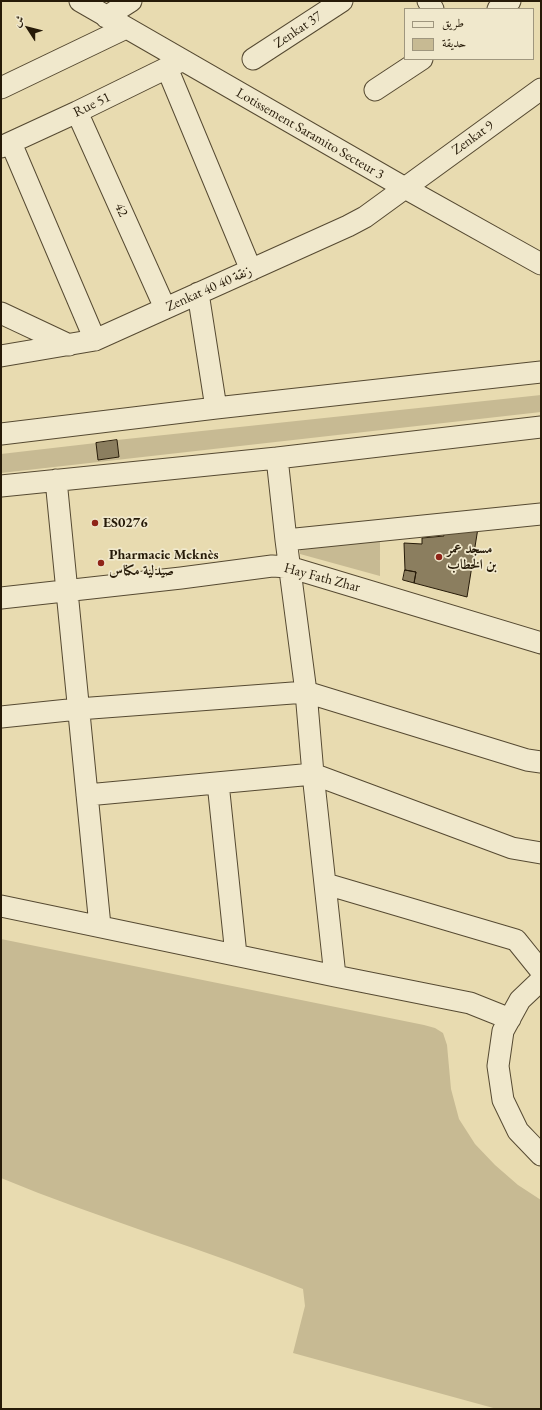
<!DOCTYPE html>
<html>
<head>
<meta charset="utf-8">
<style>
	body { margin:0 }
	#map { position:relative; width:542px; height:1410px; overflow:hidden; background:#e8dbb0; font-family:"EB Garamond",Amiri,serif }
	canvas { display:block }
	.frame { position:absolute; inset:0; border:2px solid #261a08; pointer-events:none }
	.legend { position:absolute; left:404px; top:8px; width:130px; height:52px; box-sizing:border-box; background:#f0e8cc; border:1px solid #9f967e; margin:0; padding:5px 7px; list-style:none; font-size:12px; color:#261a08 }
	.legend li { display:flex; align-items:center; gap:8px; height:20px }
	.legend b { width:20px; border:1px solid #9f967e }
	.north { position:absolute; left:8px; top:8px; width:40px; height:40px; -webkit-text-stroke:3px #f0e8cc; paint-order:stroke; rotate:306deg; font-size:11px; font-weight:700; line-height:16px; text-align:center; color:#261a08 }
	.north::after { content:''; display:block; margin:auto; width:14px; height:18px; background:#261a08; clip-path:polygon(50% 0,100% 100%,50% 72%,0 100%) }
</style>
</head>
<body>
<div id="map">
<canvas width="542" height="1410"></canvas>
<div class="frame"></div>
<ul class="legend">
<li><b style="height:5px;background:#f0e8cc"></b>طريق</li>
<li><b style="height:11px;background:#c7ba93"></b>حديقة</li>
</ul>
<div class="north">ش</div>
</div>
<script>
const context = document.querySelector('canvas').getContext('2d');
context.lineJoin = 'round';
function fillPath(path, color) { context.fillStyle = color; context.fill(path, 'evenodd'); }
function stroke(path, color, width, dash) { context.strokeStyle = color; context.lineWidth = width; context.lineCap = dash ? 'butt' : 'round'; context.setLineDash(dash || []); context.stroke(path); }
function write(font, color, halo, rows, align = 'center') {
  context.font = font + ' "EB Garamond",Amiri,serif'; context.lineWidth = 3.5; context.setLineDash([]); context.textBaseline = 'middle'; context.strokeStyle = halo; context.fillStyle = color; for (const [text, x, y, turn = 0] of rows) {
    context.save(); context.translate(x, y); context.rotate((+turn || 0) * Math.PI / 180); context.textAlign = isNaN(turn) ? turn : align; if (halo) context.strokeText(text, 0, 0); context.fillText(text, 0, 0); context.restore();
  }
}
fillPath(new Path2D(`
	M 541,395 L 541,412 L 1,473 L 1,454 L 96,443 L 98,460 L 119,457 L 117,440 Z
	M 380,541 L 380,576 L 300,554 L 300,549 Z
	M 1,939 L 424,1025 L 435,1028 L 443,1033 L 447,1045 L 451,1089 L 459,1119 L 475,1144 L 495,1165 L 518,1185 L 541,1200 L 541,1409 L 497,1409 L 293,1353 L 305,1306 L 303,1289 C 204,1249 100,1219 1,1178 Z`), '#c7ba93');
const building = new Path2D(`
	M 117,440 L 119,457 L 98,460 L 96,443 Z
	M 478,528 L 467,597 L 414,583 L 416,572 L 405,570 L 404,543 L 422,544 L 422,538 L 444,536 L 443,533 Z
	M 405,570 L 416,572 L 414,583 L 403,580 Z`);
fillPath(building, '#8b7e5f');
stroke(building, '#261a08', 1);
const minor = new Path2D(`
	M 80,1 L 405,188 L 541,264
	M 428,1 L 433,9
	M 498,9 L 510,1
	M 106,17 L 131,1
	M 253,59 L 342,1
	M 167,68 L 251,270
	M 1,88 L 126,28
	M 375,90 L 422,59
	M 77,112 L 165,308
	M 11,143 L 95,340
	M 1,147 L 77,112 L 179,62
	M 198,293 L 216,408
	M 1,313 L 69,345
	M 1,356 L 95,340 L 348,226 L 365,217 L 541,89
	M 1,434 L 216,408 L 541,372
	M 277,458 L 286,540 L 306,692 L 313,774 L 335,976
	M 56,480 L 100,926
	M 1,486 L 277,458 L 541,427
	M 286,540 L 541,514
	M 1,598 L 181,578 L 272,566 L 289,567 L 541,643
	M 1,717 L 78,709 L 306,692 L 527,760 L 541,762
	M 218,783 L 236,955
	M 87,795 L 313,774 L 512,848 L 541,853
	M 326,884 L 516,940 L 541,971
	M 1,906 L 335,976 L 470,1003 L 510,1019
	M 541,980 L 520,1000 L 503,1031 L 498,1066 L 503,1100 L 518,1131 L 541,1155`);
stroke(minor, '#564a32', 23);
stroke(minor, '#f0e8cc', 21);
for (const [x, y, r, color] of [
	[95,523,4,"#8f2418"],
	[439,557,4,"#8f2418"],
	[101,563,4,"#8f2418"]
]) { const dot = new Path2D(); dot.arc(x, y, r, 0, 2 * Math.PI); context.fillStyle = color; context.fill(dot); stroke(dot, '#f0e8cc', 1.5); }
write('14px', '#261a08', '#f0e8cc', [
	["Zenkat 37",298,30,-34],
	["Rue 51",92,105,-26],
	["Lotissement Saramito Secteur 3",310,134,30],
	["Zenkat 9",473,138,-36],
	["42",121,210,66],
	["Zenkat 40 زنقة 40",209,289,-24],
	["Hay Fath Zhar",322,578,15]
]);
write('bold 14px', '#261a08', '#f0e8cc', [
	["ES0276",103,523],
	["مسجد عمر",447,549],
	["بن الخطاب",447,565],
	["Pharmacie Meknès",109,555],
	["صيدلية مكناس",109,571]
], 'left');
</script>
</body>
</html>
